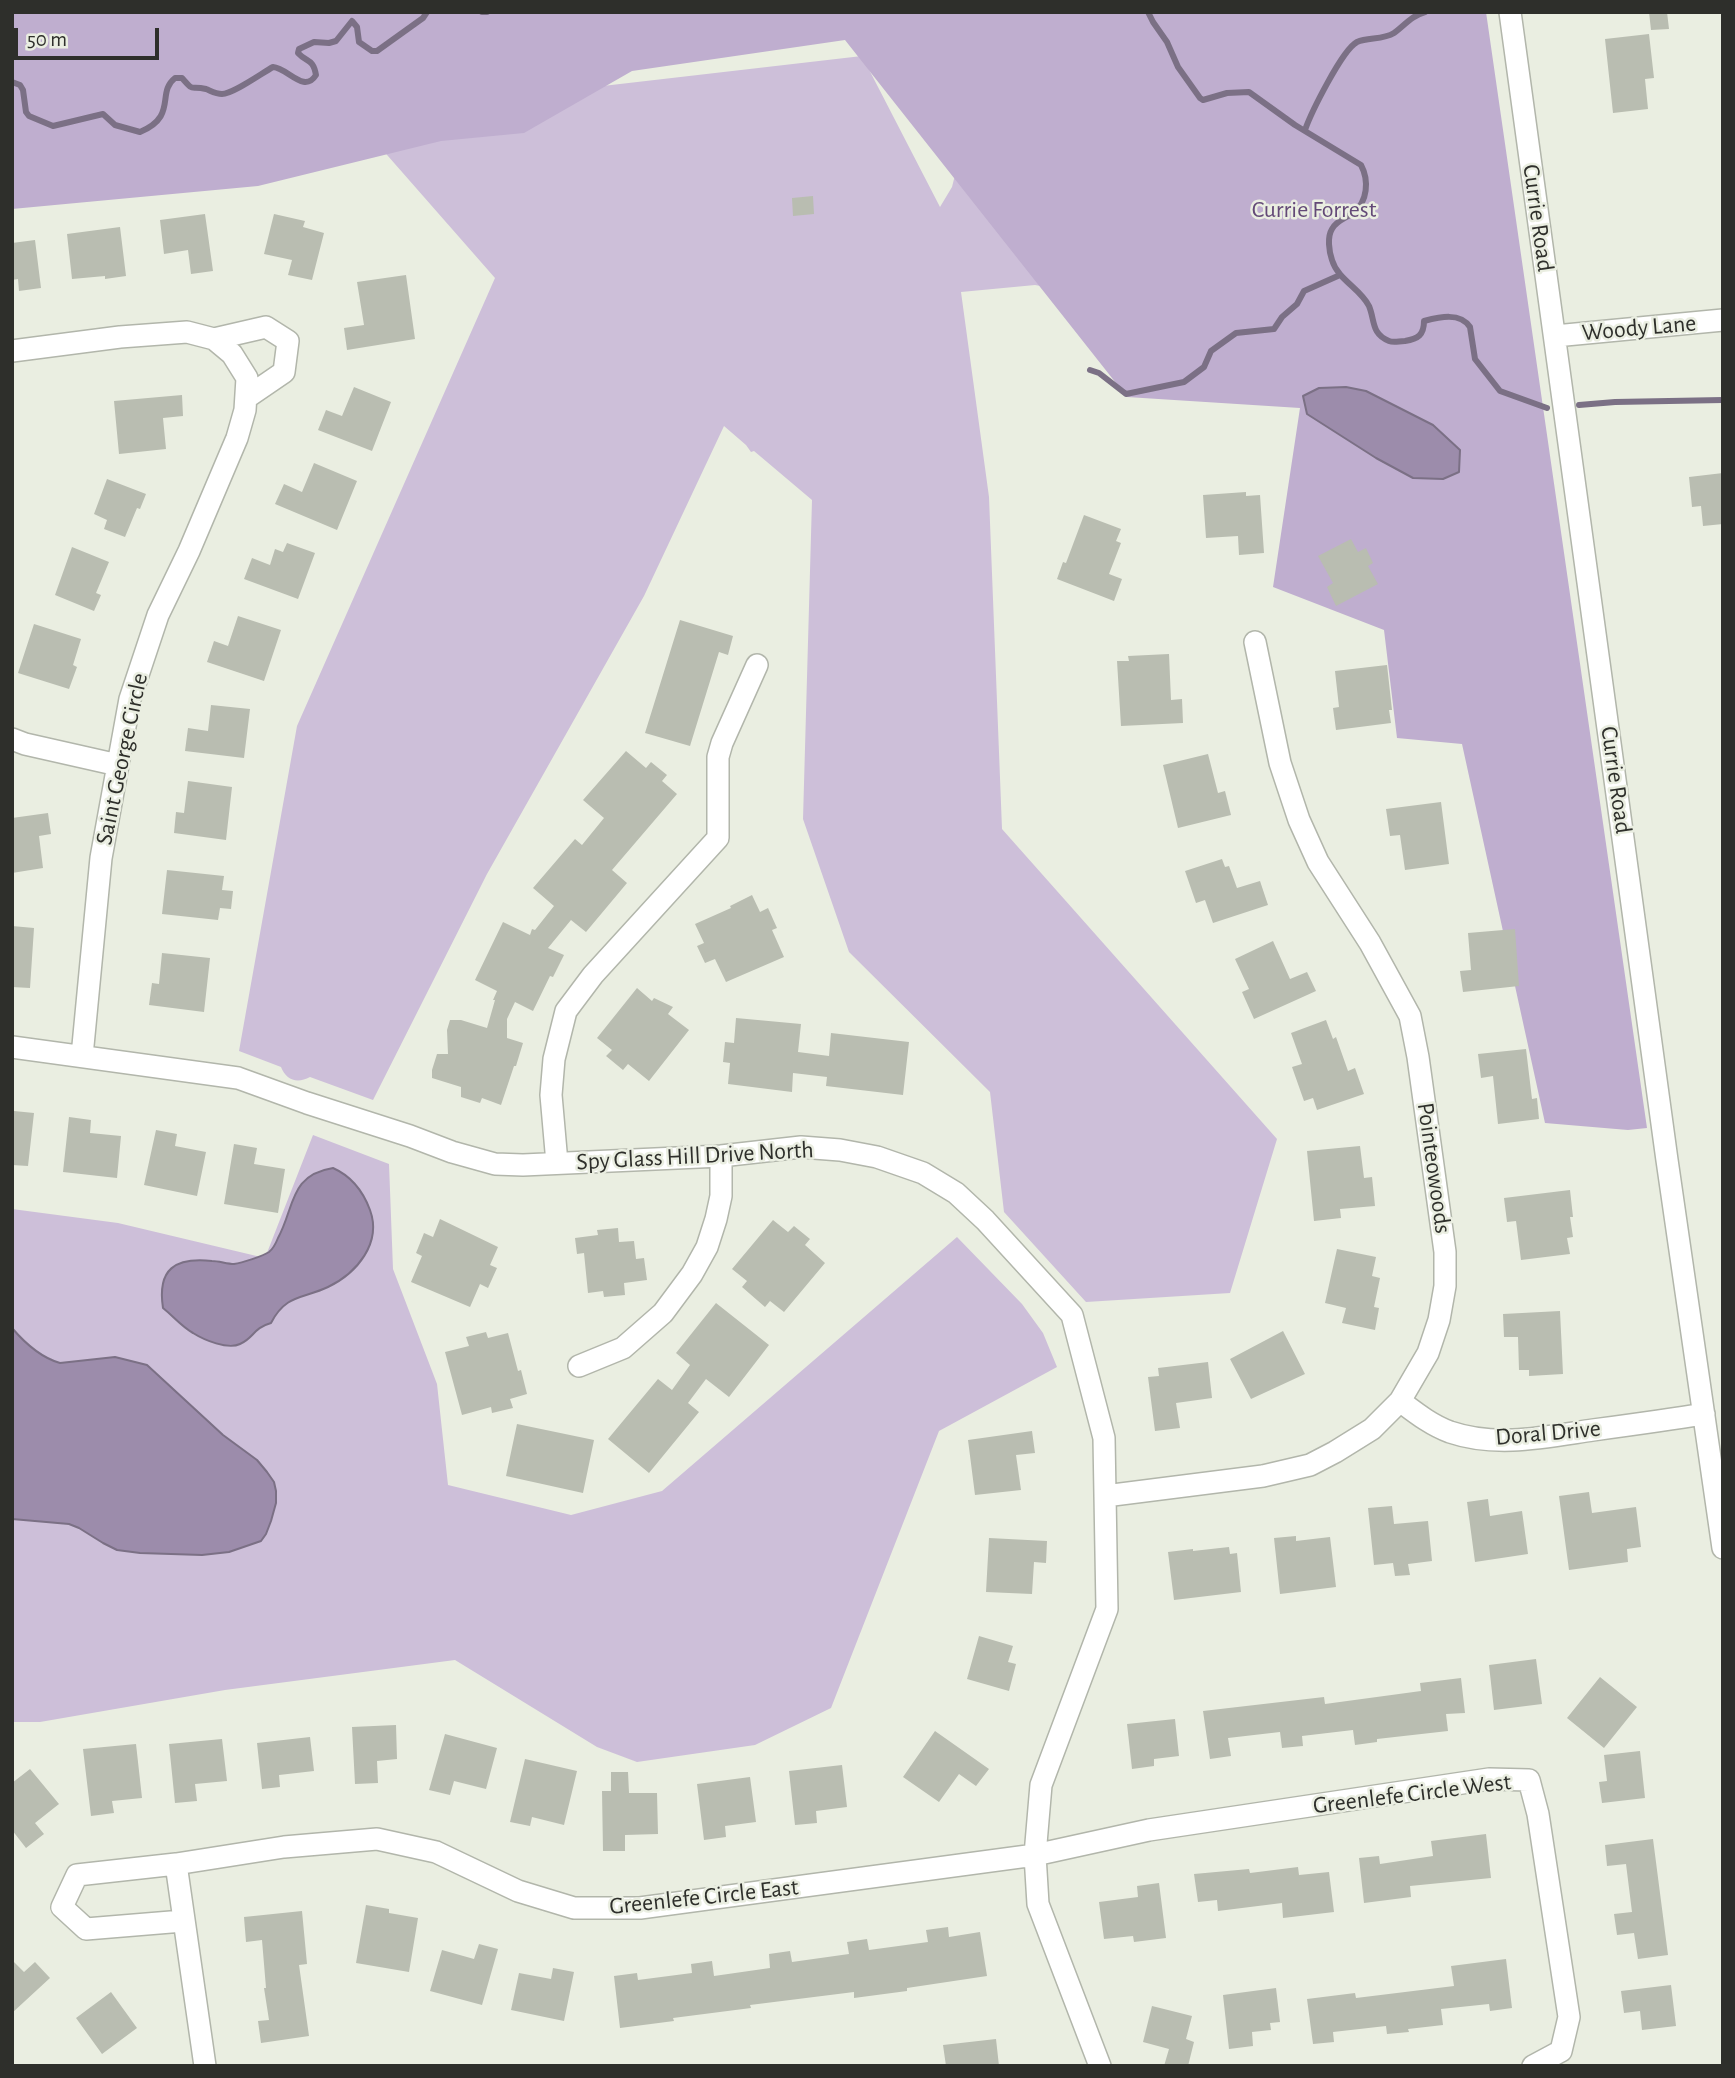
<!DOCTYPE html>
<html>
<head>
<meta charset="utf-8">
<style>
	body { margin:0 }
	#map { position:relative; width:1735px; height:2078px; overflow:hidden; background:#eaeee1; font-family:"Alegreya Sans",sans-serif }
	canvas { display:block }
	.frame { position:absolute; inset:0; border:14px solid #2e2f2b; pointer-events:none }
	.scale { position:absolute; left:14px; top:28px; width:145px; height:32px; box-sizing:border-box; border:4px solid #2e2f2b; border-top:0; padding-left:9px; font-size:21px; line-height:24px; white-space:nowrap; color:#2e2f2b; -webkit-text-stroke:5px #eaeee1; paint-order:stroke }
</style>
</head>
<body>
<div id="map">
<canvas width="1735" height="2078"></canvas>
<div class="frame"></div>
<div class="scale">50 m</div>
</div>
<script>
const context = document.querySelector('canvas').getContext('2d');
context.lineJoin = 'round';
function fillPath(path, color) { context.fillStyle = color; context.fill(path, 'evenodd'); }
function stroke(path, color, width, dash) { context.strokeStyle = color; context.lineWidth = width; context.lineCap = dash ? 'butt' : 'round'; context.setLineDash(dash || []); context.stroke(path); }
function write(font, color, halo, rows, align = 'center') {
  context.font = font + ' "Alegreya Sans",sans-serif'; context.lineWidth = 5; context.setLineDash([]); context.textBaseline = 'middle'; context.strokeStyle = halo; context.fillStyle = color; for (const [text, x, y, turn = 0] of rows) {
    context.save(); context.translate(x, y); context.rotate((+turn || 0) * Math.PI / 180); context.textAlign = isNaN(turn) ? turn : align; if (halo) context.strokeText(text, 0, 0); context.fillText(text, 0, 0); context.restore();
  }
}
fillPath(new Path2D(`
	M 862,56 L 940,207 L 952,187 L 955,175 L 1046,287 L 1035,285 L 961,292 L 989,497 L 1002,829 L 1277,1139 L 1230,1293 L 1086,1302 L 1004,1212 L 990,1092 L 849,952 L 803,819 L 812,500 L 754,451 L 751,452 L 746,445 L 724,426 L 644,596 L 487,874 L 373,1100 L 310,1077 C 297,1084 286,1080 281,1067 L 239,1051 L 297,726 L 495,278 L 352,115 Z
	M 313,1135 L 389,1164 L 393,1269 L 437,1384 L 448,1485 L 571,1515 L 662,1491 L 957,1237 L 1022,1304 L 1043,1333 L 1057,1367 L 939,1431 L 831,1708 L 755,1745 L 637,1762 L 597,1747 L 455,1660 L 225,1690 L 40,1722 L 12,1722 L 12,1209 L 118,1223 L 265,1258 Z`), '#cdbfd9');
fillPath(new Path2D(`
	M 12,12 L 1486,12 L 1647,1128 L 1628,1130 L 1545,1123 L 1462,744 L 1397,738 L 1384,630 L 1273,587 L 1300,408 L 1127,397 L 845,40 L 632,71 L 524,133 L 441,141 L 258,186 L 12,209 Z`), '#bfaecf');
const water = new Path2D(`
	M 1346,387 L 1366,391 L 1433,425 L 1460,450 L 1459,472 L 1443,479 L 1413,478 L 1376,458 L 1307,414 L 1303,396 L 1319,388 Z
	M 333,1168 C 351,1176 363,1191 370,1210 C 382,1243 357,1273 328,1287 C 303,1299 286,1294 271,1323 C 253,1328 254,1338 240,1344 C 228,1350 204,1340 193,1333 C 182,1327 173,1316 163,1308 C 157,1269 175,1257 212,1261 C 219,1261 227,1264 234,1264 C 242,1263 263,1256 269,1252 C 273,1249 276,1243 278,1238 C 295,1207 289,1175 333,1168 Z
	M 12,1328 C 24,1342 42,1358 60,1363 L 115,1357 L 147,1365 L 223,1435 L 257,1460 L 267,1472 L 274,1482 L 276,1491 L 276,1503 L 271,1521 L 266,1534 L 261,1541 L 229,1552 L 202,1555 L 140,1553 L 117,1550 L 103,1543 L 79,1528 L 69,1524 L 12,1519 Z`);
fillPath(water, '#9c8cab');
stroke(water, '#7b7085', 2);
stroke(new Path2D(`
	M 482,12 L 487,12
	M 1148,12 L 1153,22 L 1167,42 L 1178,67 L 1200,98 L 1203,100 L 1227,93 L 1249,92 L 1295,125 L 1361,165 C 1369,180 1368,202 1353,213 C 1346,218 1336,221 1332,229 C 1327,237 1329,251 1332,260 C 1338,280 1360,288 1369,306 C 1375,320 1371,334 1389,341 C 1394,343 1399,341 1405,341 C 1418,339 1424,335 1424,321 C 1440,317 1460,312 1470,327 L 1475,359 L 1500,391 L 1547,408
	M 12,82 L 20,85 L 23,90 L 26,112 L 29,116 L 53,126 L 103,114 L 115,125 L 140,132 C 178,116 156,93 175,78 L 182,78 C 195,93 189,85 206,89 C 211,91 216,94 222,94 C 233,94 262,73 273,67 C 288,68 304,94 316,75 C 313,58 307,63 298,53 L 299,49 L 314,42 L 329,43 L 336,41 L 352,21 L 357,27 L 359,42 L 372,51 L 377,51 L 423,18 L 427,12
	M 1305,130 C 1311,113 1342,50 1357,42 C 1368,37 1383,40 1394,33 C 1405,25 1411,16 1425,12
	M 1090,370 L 1099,373 L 1126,394 L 1184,382 L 1204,367 L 1211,351 L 1236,333 L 1274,329 L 1282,317 L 1297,304 L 1304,291 L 1340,275
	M 1579,405 L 1615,402 L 1723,400`), '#7b7085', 6);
fillPath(new Path2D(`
	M 1649,12 L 1667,12 L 1669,29 L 1651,30 Z
	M 1649,34 L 1654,78 L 1645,79 L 1648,109 L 1613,113 L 1605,39 Z
	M 813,196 L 814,214 L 793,216 L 792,198 Z
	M 205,214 L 213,271 L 191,274 L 188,250 L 164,254 L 160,220 Z
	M 274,214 L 305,221 L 303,227 L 324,233 L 312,280 L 288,275 L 292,260 L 264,254 Z
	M 120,227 L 126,276 L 105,279 L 105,276 L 72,279 L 67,234 Z
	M 35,240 L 41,288 L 19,291 L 18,279 L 12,280 L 12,243 Z
	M 406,275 L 415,339 L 347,350 L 344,328 L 364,325 L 357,282 Z
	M 354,387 L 391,402 L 372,451 L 318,430 L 326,410 L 342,416 Z
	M 182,395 L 183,416 L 163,418 L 166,449 L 119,454 L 114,401 Z
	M 314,463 L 357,481 L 337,530 L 275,504 L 284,484 L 302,492 Z
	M 1723,473 L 1723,524 L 1703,526 L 1701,506 L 1692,507 L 1689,477 Z
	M 107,479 L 146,494 L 140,509 L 137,508 L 125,537 L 104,529 L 107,520 L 94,514 Z
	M 1246,492 L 1246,496 L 1260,495 L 1264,553 L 1239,555 L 1238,536 L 1206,538 L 1203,495 Z
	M 1084,515 L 1121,529 L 1116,541 L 1121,543 L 1109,574 L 1122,579 L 1114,601 L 1057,579 L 1063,562 L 1066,563 Z
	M 1351,539 L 1358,552 L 1366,548 L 1373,563 L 1368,566 L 1378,584 L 1336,606 L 1327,587 L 1333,583 L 1318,556 Z
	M 287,543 L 315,553 L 298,599 L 244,579 L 252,558 L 270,565 L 275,549 L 283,552 Z
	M 72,547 L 109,562 L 96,593 L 101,595 L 94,611 L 55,595 Z
	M 238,616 L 281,630 L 264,681 L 207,662 L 214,641 L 228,646 Z
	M 680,620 L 733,636 L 728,655 L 719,652 L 690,746 L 645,733 Z
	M 34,624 L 81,639 L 73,665 L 77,667 L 69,689 L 18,673 Z
	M 1169,654 L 1171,700 L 1182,699 L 1183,723 L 1121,726 L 1117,661 L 1129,661 L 1128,656 Z
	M 1387,665 L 1392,710 L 1389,710 L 1391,723 L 1336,730 L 1333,708 L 1339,707 L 1335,671 Z
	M 211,705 L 250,709 L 244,758 L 185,751 L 188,728 L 208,731 Z
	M 626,751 L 646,768 L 651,762 L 667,775 L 662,781 L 677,794 L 612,870 L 627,883 L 586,932 L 571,920 L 548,948 L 564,955 L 553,977 L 550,976 L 533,1011 L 515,1002 L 507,1019 L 507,1038 L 523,1043 L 516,1066 L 514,1066 L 501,1105 L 482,1098 L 480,1103 L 461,1097 L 461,1087 L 432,1078 L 432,1070 L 437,1054 L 448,1054 L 447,1030 L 450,1020 L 461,1020 L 487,1028 L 495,1000 L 493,1000 L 497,991 L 475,980 L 503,922 L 530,935 L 532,929 L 535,930 L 554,906 L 533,888 L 575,839 L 582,845 L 604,818 L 583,800 Z
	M 1208,754 L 1218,793 L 1225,791 L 1231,815 L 1178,828 L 1163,765 Z
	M 188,781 L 232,787 L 226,840 L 174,833 L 176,812 L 184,813 Z
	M 1441,802 L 1449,864 L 1405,870 L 1400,835 L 1390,836 L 1386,809 Z
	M 48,813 L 51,834 L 39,836 L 43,868 L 12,873 L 12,818 Z
	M 1222,859 L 1225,867 L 1229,866 L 1237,888 L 1260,881 L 1268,905 L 1213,923 L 1205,900 L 1196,903 L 1185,871 Z
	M 167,870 L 224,876 L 222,890 L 233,891 L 231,909 L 220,908 L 218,920 L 162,914 Z
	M 752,895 L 760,912 L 768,908 L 777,928 L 772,930 L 784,957 L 726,982 L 715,959 L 705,963 L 697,946 L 704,943 L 695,924 L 731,908 L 730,906 Z
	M 12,926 L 34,928 L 30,988 L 12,987 Z
	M 1515,929 L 1519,986 L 1463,992 L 1460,971 L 1471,970 L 1468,933 Z
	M 1273,941 L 1290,979 L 1307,972 L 1316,991 L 1254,1019 L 1242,992 L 1249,989 L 1235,959 Z
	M 162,953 L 210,958 L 204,1012 L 149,1005 L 152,983 L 159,984 Z
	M 637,988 L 652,1001 L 654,998 L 673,1007 L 668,1014 L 689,1030 L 649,1081 L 628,1064 L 623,1070 L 606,1056 L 612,1050 L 597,1038 Z
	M 736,1018 L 801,1024 L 798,1052 L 829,1056 L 831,1033 L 909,1042 L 903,1095 L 826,1086 L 827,1077 L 793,1073 L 792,1092 L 728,1084 L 730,1063 L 723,1062 L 725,1042 L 734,1043 Z
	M 1326,1020 L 1333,1039 L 1336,1037 L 1348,1071 L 1355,1068 L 1364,1094 L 1317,1110 L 1313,1098 L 1304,1101 L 1292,1067 L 1302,1064 L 1291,1033 Z
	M 1526,1049 L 1532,1099 L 1537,1098 L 1539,1119 L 1498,1124 L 1493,1076 L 1481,1078 L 1478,1054 Z
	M 14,1111 L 34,1113 L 28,1166 L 12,1165 Z
	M 69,1117 L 91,1120 L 90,1133 L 121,1136 L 117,1178 L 63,1172 Z
	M 156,1130 L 177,1134 L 175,1146 L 206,1152 L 197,1196 L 144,1185 Z
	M 234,1144 L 257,1148 L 254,1164 L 285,1169 L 278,1213 L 224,1204 Z
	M 1360,1146 L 1364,1178 L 1372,1177 L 1375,1206 L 1340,1209 L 1341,1218 L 1314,1221 L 1307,1151 Z
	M 1570,1190 L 1573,1217 L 1570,1217 L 1573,1237 L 1567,1238 L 1570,1254 L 1521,1260 L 1516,1221 L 1507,1222 L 1504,1198 Z
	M 440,1219 L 498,1247 L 490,1265 L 497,1268 L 488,1288 L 480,1284 L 470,1307 L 411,1282 L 422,1256 L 416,1253 L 424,1233 L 433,1237 Z
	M 773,1220 L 788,1232 L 794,1226 L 810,1239 L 805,1245 L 825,1263 L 784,1312 L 770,1301 L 765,1307 L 742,1287 L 747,1281 L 732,1269 Z
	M 618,1228 L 619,1242 L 634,1241 L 636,1259 L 644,1258 L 647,1280 L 624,1283 L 625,1295 L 604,1297 L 603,1291 L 588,1293 L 584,1253 L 577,1254 L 575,1238 L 598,1235 L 597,1230 Z
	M 1337,1249 L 1376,1257 L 1372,1276 L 1380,1278 L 1374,1307 L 1379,1308 L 1375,1330 L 1342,1323 L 1346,1308 L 1325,1303 Z
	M 716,1303 L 769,1345 L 729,1397 L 706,1379 L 688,1403 L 699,1412 L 649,1473 L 608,1439 L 658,1379 L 672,1390 L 690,1365 L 676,1353 Z
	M 1560,1311 L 1563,1374 L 1529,1376 L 1529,1370 L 1519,1370 L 1518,1337 L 1504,1337 L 1503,1314 Z
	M 1283,1331 L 1305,1374 L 1251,1399 L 1230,1359 Z
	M 486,1332 L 488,1338 L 508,1333 L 518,1371 L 521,1370 L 527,1394 L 510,1399 L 513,1408 L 492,1413 L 491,1407 L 462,1415 L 445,1352 L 469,1346 L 466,1337 Z
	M 1208,1362 L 1212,1398 L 1176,1403 L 1180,1428 L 1155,1431 L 1148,1377 L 1159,1376 L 1158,1368 Z
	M 517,1424 L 594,1440 L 583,1493 L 506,1476 Z
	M 1032,1431 L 1035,1453 L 1016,1455 L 1021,1490 L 975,1495 L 968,1440 Z
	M 1589,1492 L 1592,1513 L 1636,1507 L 1641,1547 L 1627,1549 L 1628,1562 L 1569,1570 L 1559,1496 Z
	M 1488,1499 L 1490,1516 L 1522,1511 L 1528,1554 L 1475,1562 L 1467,1502 Z
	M 1392,1506 L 1394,1524 L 1428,1521 L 1432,1561 L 1408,1564 L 1410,1575 L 1395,1576 L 1393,1563 L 1374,1565 L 1368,1508 Z
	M 1296,1536 L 1296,1541 L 1330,1537 L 1336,1587 L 1280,1594 L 1274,1538 Z
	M 989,1538 L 1047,1541 L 1046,1563 L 1034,1562 L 1032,1594 L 986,1592 Z
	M 1229,1547 L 1230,1554 L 1237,1553 L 1241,1592 L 1174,1600 L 1168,1552 L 1193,1549 L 1193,1551 Z
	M 979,1636 L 1013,1646 L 1008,1662 L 1016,1664 L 1009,1691 L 967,1679 Z
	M 1536,1659 L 1542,1704 L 1494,1710 L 1489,1665 Z
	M 1600,1677 L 1637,1707 L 1604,1748 L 1567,1718 Z
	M 1461,1678 L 1465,1713 L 1446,1714 L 1448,1731 L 1377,1739 L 1377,1742 L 1355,1745 L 1353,1730 L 1302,1736 L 1303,1746 L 1282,1748 L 1280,1732 L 1228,1738 L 1231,1756 L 1210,1759 L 1203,1711 L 1324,1697 L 1325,1704 L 1421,1691 L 1420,1683 Z
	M 1175,1719 L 1179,1756 L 1154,1759 L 1154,1766 L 1132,1769 L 1127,1724 Z
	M 396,1725 L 397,1759 L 377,1761 L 378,1783 L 355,1784 L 352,1727 Z
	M 935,1731 L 989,1769 L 976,1786 L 959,1774 L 939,1802 L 903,1777 Z
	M 445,1734 L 497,1748 L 486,1789 L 454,1781 L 450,1795 L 429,1790 Z
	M 310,1737 L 314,1771 L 279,1775 L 280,1787 L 262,1789 L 257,1743 Z
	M 222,1739 L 227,1781 L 195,1784 L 197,1801 L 175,1803 L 169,1744 Z
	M 136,1744 L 142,1798 L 112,1801 L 114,1813 L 91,1816 L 83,1749 Z
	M 1640,1751 L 1645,1798 L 1602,1803 L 1599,1782 L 1607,1781 L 1604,1755 Z
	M 525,1759 L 577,1771 L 564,1825 L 532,1817 L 530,1826 L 510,1822 Z
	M 842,1765 L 847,1807 L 816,1811 L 817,1823 L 795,1825 L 789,1771 Z
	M 30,1769 L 59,1804 L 35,1823 L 44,1834 L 26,1848 L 12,1830 L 12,1783 Z
	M 611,1772 L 628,1772 L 629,1793 L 657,1793 L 658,1834 L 625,1835 L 625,1851 L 603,1851 L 602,1791 L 611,1791 Z
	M 750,1777 L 756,1822 L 725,1826 L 726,1837 L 704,1840 L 697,1784 Z
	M 1486,1834 L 1491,1878 L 1410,1886 L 1411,1897 L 1364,1903 L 1359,1858 L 1379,1856 L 1380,1864 L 1433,1856 L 1431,1841 Z
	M 1653,1839 L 1668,1955 L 1638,1959 L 1634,1933 L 1617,1935 L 1614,1914 L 1632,1912 L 1626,1864 L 1607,1866 L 1605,1845 Z
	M 1298,1867 L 1299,1875 L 1329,1872 L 1334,1912 L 1283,1918 L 1282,1903 L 1218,1911 L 1217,1900 L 1198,1902 L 1194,1874 L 1249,1869 L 1250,1873 Z
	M 1159,1883 L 1166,1938 L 1134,1942 L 1133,1936 L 1104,1939 L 1099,1902 L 1138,1897 L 1137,1886 Z
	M 366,1905 L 389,1909 L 389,1913 L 418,1918 L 409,1972 L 356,1963 Z
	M 302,1911 L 307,1964 L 299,1965 L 309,2036 L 261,2043 L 258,2021 L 269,2020 L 264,1988 L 266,1988 L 262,1940 L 246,1942 L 244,1917 Z
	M 948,1927 L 949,1937 L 980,1932 L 987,1976 L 907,1988 L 907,1991 L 854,1998 L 854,1992 L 750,2005 L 751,2008 L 673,2018 L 674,2021 L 620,2028 L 614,1976 L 637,1973 L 638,1980 L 692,1973 L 691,1964 L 712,1961 L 714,1976 L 770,1968 L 769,1954 L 790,1951 L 792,1962 L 849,1954 L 847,1942 L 867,1939 L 869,1950 L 928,1942 L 926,1930 Z
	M 479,1944 L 498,1949 L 482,2005 L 430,1991 L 442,1950 L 474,1959 Z
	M 1506,1959 L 1512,2008 L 1490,2011 L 1489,2004 L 1441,2009 L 1443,2025 L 1408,2029 L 1409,2032 L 1387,2034 L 1386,2026 L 1333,2032 L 1334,2042 L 1313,2044 L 1307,1999 L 1355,1993 L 1356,1998 L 1454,1986 L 1451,1966 Z
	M 12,1960 L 24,1972 L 35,1962 L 50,1978 L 12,2013 Z
	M 553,1968 L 574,1972 L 564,2021 L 511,2010 L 519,1973 L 551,1979 Z
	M 1671,1985 L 1676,2026 L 1642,2030 L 1640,2011 L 1624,2013 L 1621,1991 Z
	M 1276,1988 L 1280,2022 L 1270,2023 L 1271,2030 L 1252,2032 L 1253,2046 L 1229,2049 L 1223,1995 Z
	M 111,1992 L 137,2028 L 102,2054 L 76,2018 Z
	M 1152,2006 L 1192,2016 L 1186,2039 L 1194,2042 L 1188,2066 L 1164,2066 L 1169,2049 L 1143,2042 Z
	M 996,2039 L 999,2066 L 946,2066 L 943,2045 Z`), '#b9bdb1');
const minor = new Path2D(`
	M 1510,12 L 1667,1160 L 1723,1548
	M 1555,336 L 1723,320
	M 214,339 L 266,327 L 288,341 L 284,372 L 246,398
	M 12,351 L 120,337 L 187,332 L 214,339 L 232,354 L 247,378 L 245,410 L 237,438 L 189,551 L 158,615 L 130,699 L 101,858 L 82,1056
	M 12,739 L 25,744 L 118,765
	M 12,1047 L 238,1078 L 307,1103 L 410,1136 L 452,1152 L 495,1164 L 523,1165 L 721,1156 L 801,1147 L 840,1150 L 877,1157 L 923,1173 L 956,1193 L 985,1220 L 1072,1315 L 1104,1438 L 1107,1609 L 1041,1785 L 1035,1855 L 1038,1904 L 1100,2066
	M 557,1163 L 551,1095 L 554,1059 L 566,1011 L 593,975 L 718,838 L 718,757 L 722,743 L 757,665
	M 579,1366 L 623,1348 L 663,1313 L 692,1274 L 707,1247 L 716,1219 L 721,1196 L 721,1156
	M 1400,1401 C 1416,1413 1431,1425 1450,1432 C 1497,1448 1546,1437 1593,1430 C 1630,1425 1667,1420 1704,1414
	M 1105,1496 L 1263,1476 L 1310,1465 L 1335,1452 L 1372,1429 L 1400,1401 L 1428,1353 L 1439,1320 L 1445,1286 L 1445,1252 L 1418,1057 L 1410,1016 L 1370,943 L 1318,862 L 1299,820 L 1280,763 L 1255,642
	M 176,1864 L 77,1875 L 62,1907 L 86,1929 L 183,1921
	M 205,2066 L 176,1864 L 284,1847 L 377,1839 L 436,1852 L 518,1891 L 574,1908 L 640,1908 L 1035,1855 L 1149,1830 L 1489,1779 L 1529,1780 L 1538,1814 L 1569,2017 L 1561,2051 L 1533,2066`);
stroke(minor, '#b2b6ab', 24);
stroke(minor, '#fff', 21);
write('24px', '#634977', '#eaeee1', [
	["Currie Forrest",1314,210]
]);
write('24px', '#2e2f2b', '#eaeee1', [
	["Currie Road",1538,218,82],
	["Woody Lane",1639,328,-5],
	["Saint George Circle",122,759,-78],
	["Currie Road",1616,780,82],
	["Spy Glass Hill Drive North",695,1156,-3],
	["Pointeowoods",1434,1168,82],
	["Doral Drive",1548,1433,-5],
	["Greenlefe Circle West",1412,1794,-7],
	["Greenlefe Circle East",704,1897,-6]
]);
</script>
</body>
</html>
